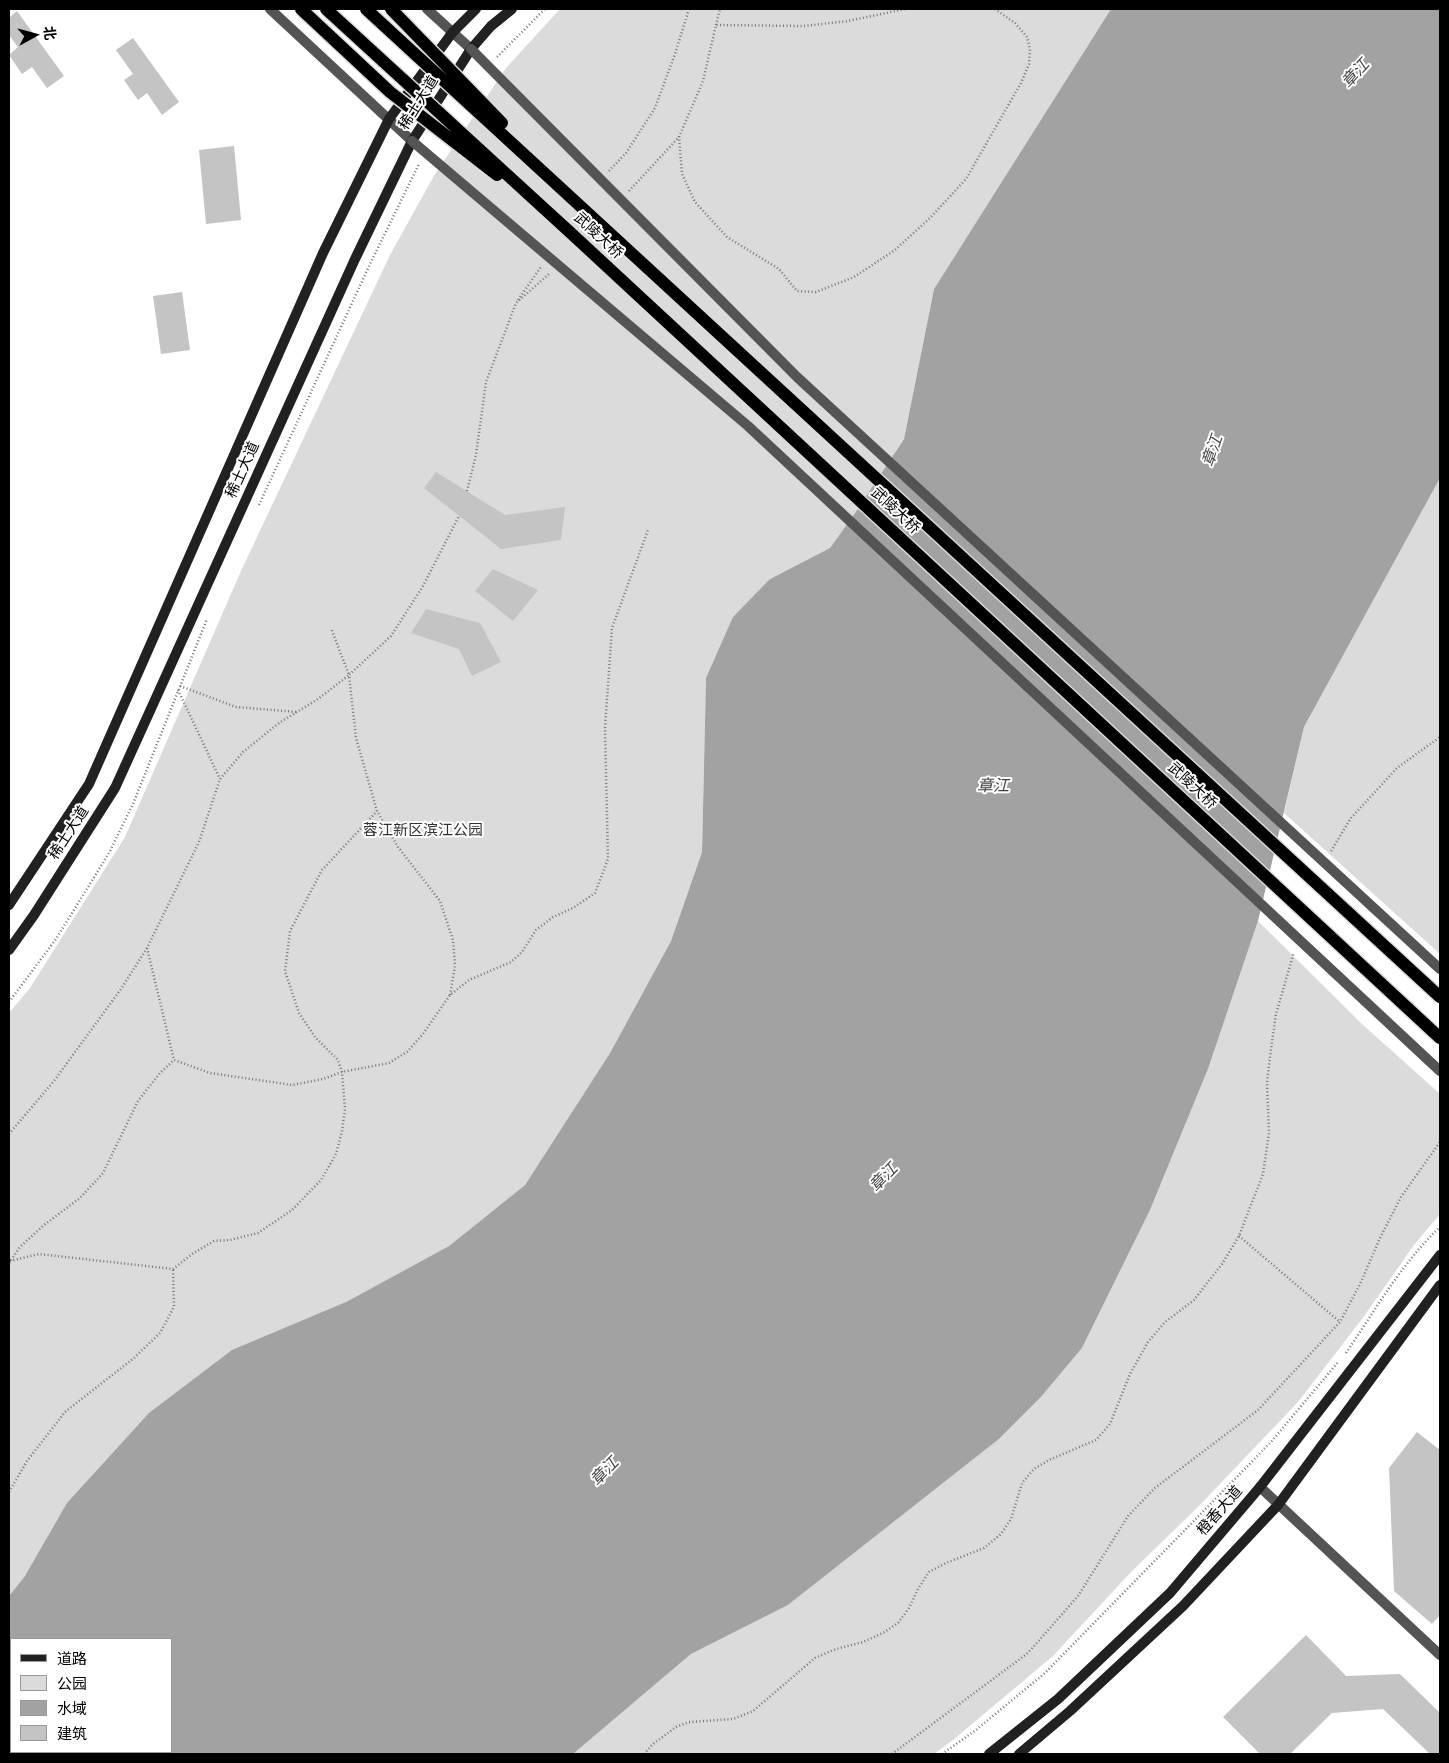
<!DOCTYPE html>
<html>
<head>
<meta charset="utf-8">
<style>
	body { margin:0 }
	#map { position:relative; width:1449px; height:1763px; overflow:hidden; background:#fff; font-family:Helvetica,"Noto Sans SC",sans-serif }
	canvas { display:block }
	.frame { position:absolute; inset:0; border:10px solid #000; pointer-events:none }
	.legend { position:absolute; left:10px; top:1638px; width:162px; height:115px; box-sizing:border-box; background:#fff; border:1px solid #999; margin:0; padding:6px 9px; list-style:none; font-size:15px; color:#000 }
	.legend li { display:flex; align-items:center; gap:10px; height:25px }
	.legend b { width:25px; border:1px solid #999 }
	.north { position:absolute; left:10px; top:10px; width:50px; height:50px; -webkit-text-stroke:4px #fff; paint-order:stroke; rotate:83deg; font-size:14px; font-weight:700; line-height:20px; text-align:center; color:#000 }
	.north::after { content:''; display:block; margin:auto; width:18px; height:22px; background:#000; clip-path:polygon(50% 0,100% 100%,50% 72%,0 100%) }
</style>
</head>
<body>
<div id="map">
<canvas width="1449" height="1763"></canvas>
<div class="frame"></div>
<ul class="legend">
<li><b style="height:6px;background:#212121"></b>道路</li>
<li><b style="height:14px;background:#dbdbdb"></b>公园</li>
<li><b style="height:14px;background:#a2a2a2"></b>水域</li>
<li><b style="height:14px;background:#c4c4c4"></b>建筑</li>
</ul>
<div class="north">北</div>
</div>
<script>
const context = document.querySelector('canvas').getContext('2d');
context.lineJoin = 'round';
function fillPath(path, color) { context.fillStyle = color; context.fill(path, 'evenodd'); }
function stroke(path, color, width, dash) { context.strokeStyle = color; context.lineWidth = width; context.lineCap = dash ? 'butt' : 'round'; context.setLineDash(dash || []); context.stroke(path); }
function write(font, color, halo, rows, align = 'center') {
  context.font = font + ' Helvetica,"Noto Sans SC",sans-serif'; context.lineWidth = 4; context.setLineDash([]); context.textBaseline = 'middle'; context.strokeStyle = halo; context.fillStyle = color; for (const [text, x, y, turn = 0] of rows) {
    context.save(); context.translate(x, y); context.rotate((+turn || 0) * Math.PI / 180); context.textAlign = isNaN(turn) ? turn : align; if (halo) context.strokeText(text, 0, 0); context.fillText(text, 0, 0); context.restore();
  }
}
fillPath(new Path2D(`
	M 560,9 L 1111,9 L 934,289 L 904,439 L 855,513 L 830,548 L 770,579 L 706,678 L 702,852 L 671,941 L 610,1053 L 525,1185 L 449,1246 L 346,1302 L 25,1576 L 9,1596 L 9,1013 L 30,988 L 125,837 L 241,571 L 390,255 L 435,174 L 506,68 Z
	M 1440,478 L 1440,954 L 1284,813 L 1304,727 Z
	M 1258,921 L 1362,1024 L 1440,1094 L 1440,1214 L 1414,1245 L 1362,1319 L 1298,1402 L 1197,1508 L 1132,1571 L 1053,1656 L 953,1740 L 934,1754 L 573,1754 L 691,1654 L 788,1605 L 999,1439 L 1041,1397 L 1082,1348 L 1150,1210 L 1208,1069 Z`), '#dbdbdb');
fillPath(new Path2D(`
	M 1111,9 L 1440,9 L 1440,478 L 1304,727 L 1258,921 L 1208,1069 L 1150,1210 L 1082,1348 L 1041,1397 L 999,1439 L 788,1605 L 691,1654 L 573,1754 L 9,1754 L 9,1596 L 25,1576 L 67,1503 L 149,1413 L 232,1350 L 346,1302 L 449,1246 L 525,1185 L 610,1053 L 671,941 L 702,852 L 706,678 L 733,617 L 770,579 L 830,548 L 855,513 L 904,439 L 934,289 ZM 11,1639 L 171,1639 L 171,1752 L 11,1752 Z`), '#a2a2a2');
fillPath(new Path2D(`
	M 17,11 L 64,76 L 47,88 L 32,67 L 22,74 L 9,55 L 18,47 L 9,35 L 9,18 Z
	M 133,38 L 179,102 L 162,115 L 147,93 L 138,100 L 124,80 L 133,74 L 116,50 Z
	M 234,146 L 241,220 L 206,224 L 199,150 Z
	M 182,292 L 190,350 L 161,354 L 153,296 Z
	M 436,472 L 505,515 L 565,507 L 561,540 L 501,549 L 424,488 Z
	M 493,569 L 538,590 L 513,621 L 475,591 Z
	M 426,609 L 480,623 L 501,662 L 472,676 L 459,649 L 411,633 Z
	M 1417,1432 L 1440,1450 L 1440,1615 L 1432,1624 L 1394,1591 L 1389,1468 Z
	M 1306,1635 L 1346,1676 L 1400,1674 L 1440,1713 L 1440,1754 L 1430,1754 L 1383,1709 L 1332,1713 L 1290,1754 L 1260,1754 L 1223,1717 Z`), '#c4c4c4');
stroke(new Path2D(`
	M 905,9 L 848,21 L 804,26 L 716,25 L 703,81 L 679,137 L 682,174 L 695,202 L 727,237 L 779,269 L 797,291 L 816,292 L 854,277 L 895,250 L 930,218 L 966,179 L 1021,83 L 1029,64 L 1030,49 L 1027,37 L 1015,23 L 995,9
	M 716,25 L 720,9
	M 497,57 L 545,9
	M 609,171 L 626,153 L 655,108 L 675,54 L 689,9
	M 629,191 L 679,137
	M 518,300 L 541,267
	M 467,491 L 476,455 L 486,382 L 516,303 L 549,274
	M 259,505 L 370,264 L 419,164
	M 180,686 L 236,707 L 297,712
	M 178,690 L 220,779
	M 1331,851 L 1351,818 L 1397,768 L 1440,737
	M 147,948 L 174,1060 L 210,1073 L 292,1085 L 323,1079 L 342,1072 L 389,1063 L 407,1052 L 423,1034 L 450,995 L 469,980 L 511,962 L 522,952 L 536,930 L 553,917 L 573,908 L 595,893 L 608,859 L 605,728 L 612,628 L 648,530
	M 450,995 L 455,966 L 453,940 L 440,901 L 398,847 L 377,811 L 356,738 L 349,675 L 391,636 L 423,586 L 459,516
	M 9,1002 L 56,939 L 109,853 L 133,804 L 207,619
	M 9,1134 L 54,1081 L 121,989 L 147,948 L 199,842 L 220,779 L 243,752 L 279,723 L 318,699 L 349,675 L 331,628
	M 1239,1236 L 1340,1322
	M 10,1261 L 39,1254 L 173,1269 L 192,1254 L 214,1241 L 230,1240 L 258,1233 L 292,1210 L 321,1180 L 336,1154 L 342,1131 L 345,1109 L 342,1072 L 338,1060 L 315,1037 L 299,1013 L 285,971 L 290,931 L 322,870 L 377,811
	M 9,1263 L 20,1247 L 44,1225 L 80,1198 L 103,1173 L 138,1101 L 160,1073 L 174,1060
	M 1346,1353 C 1376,1309 1401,1264 1440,1227
	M 9,1492 L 27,1461 L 65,1412 L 134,1358 L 160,1333 L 174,1307 L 173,1269
	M 644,1754 L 653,1744 L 676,1727 L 689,1722 L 733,1719 L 753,1711 L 815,1658 L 836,1649 L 863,1642 L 883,1633 L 898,1623 L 909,1608 L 918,1589 L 929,1572 L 946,1563 L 984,1548 L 1001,1534 L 1011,1519 L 1022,1483 L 1034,1469 L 1049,1460 L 1096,1440 L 1110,1424 L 1130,1374 L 1148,1342 L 1165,1322 L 1194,1300 L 1222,1264 L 1239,1236 L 1263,1174 L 1269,1133 L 1267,1082 L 1271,1049 L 1276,1014 L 1294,952
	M 892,1754 L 1028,1653 L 1078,1596 L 1128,1516 L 1155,1488 L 1258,1410 L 1340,1322 L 1361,1282 L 1380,1238 L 1401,1197 L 1440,1142
	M 942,1754 L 976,1730 L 1045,1673 L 1271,1442 L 1339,1361`), '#767676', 2.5, [1, 2.5]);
stroke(new Path2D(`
	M 270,9 L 412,141
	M 427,9 L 471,49
	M 1260,1487 L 1440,1655`), '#545454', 10);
stroke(new Path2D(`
	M 9,905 L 89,784 L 323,253 L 389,119 L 452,33 L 476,9
	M 9,950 L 34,915 L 115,788 L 355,259 L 412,141 L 471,49 L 491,26 L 512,9
	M 989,1754 L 1058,1699 L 1170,1593 L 1260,1487 L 1440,1255
	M 1019,1754 L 1070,1711 L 1183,1606 L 1278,1505 L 1440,1285`), '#212121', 10);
const primaryBridge = new Path2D(`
	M 301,9 L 390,92 L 497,175
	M 326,9 L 573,235 L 1440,1038
	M 366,9 L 1440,997
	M 391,9 L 502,123`);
stroke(primaryBridge, '#dbdbdb', 15, []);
stroke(new Path2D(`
	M 471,49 L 797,377 L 1440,969
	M 412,141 L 748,426 L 1440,1071`), '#545454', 10);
stroke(primaryBridge, '#000', 12);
write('15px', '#000', '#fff', [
	["稀土大道",419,103,-58],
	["武陵大桥",598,236,43],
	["稀土大道",243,470,-66],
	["武陵大桥",895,511,43],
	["武陵大桥",1192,786,43],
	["稀土大道",69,833,-57],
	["橙香大道",1220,1511,-49]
]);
write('15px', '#323232', '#fff', [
	["蓉江新区滨江公园",423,831]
]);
write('italic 16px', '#434343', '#fff', [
	["章江",1356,74,-48],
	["章江",1213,451,-71],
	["章江",993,787],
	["章江",884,1178,-46],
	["章江",605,1472,-46]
]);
</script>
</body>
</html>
